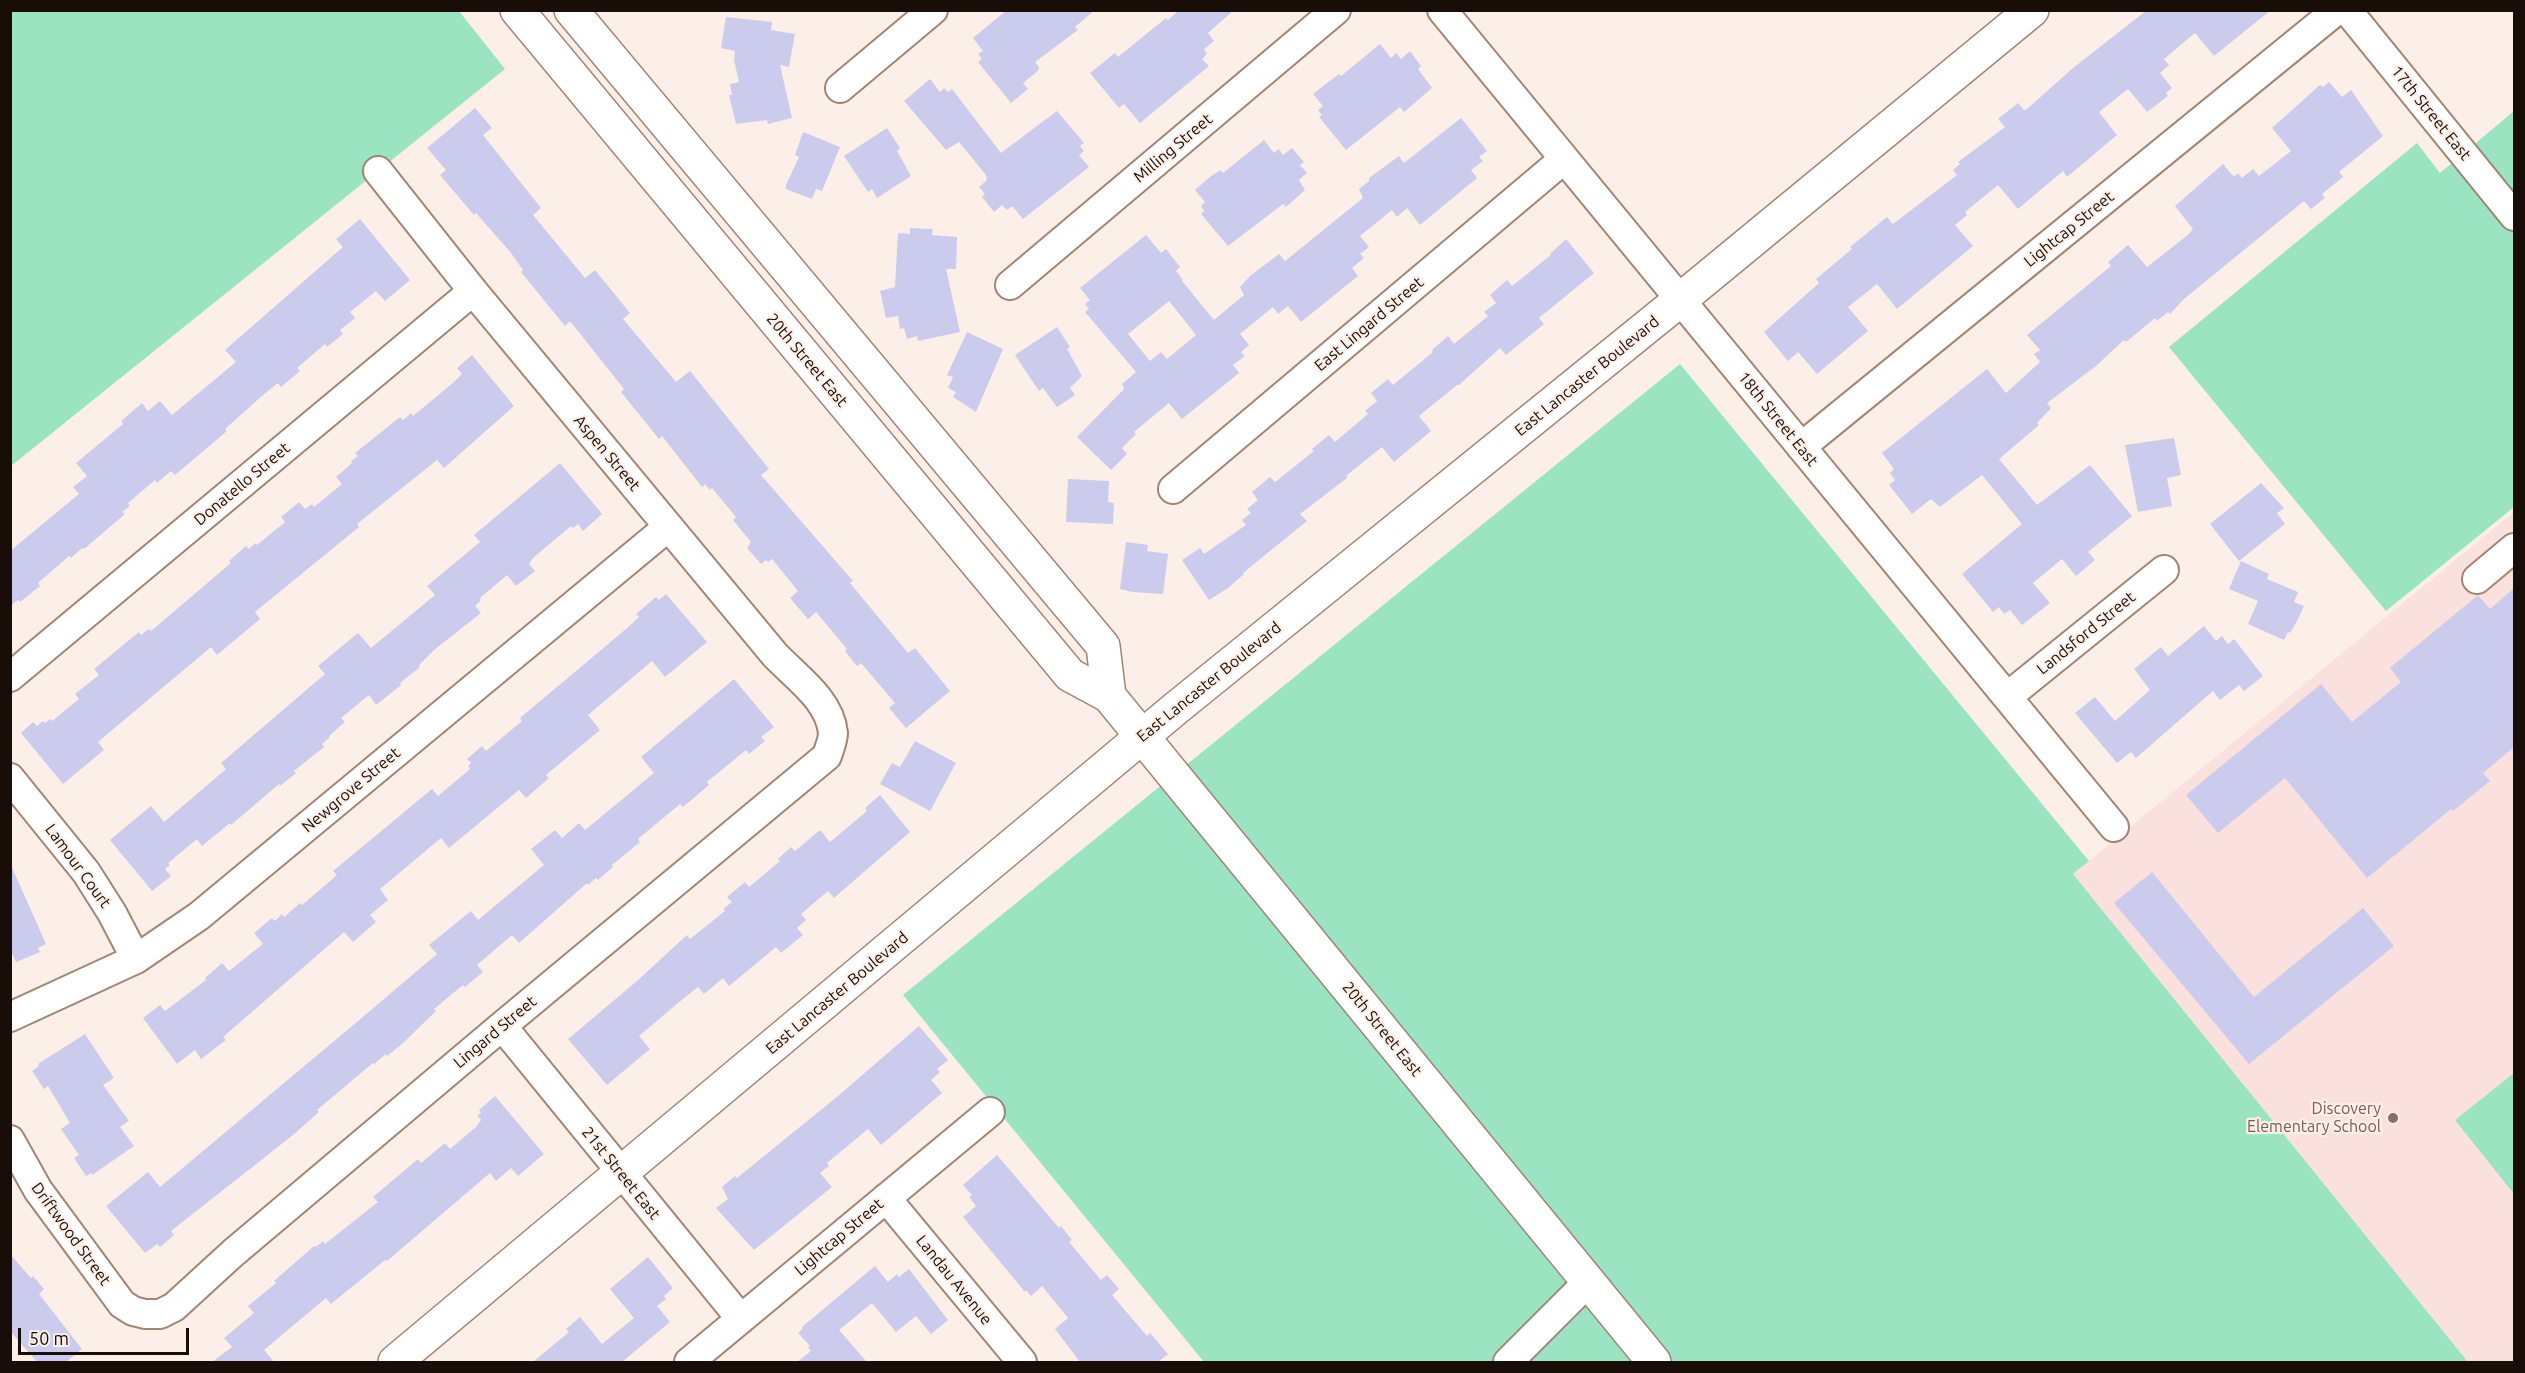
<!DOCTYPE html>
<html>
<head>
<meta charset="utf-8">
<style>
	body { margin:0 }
	#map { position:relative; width:2525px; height:1373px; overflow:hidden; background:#fcefe7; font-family:Ubuntu,sans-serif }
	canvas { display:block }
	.frame { position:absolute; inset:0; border:12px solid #180d07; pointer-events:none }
	.scale { position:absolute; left:18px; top:1328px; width:171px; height:27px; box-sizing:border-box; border:3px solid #180d07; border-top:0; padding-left:8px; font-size:18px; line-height:21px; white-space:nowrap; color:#180d07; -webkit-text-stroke:4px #fcefe7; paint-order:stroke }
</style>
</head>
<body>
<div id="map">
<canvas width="2525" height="1373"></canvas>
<div class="frame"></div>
<div class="scale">50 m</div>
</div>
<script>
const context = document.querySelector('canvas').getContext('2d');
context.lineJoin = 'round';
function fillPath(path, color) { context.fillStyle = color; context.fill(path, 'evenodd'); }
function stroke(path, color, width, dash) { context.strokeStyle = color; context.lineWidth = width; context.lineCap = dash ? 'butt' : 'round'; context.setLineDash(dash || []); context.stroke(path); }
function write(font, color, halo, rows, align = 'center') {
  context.font = font + ' Ubuntu,sans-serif'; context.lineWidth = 4.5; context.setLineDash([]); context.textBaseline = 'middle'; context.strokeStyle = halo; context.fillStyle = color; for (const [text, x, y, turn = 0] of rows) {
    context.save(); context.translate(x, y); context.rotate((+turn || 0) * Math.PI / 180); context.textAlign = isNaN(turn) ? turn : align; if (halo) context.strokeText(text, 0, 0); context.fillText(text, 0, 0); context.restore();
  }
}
fillPath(new Path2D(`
	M 2514,512 L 2514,1362 L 2468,1362 L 2073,874 Z`), '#fbe1de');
fillPath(new Path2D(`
	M 11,11 L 459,11 L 505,69 L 11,466 Z
	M 2514,111 L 2514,507 L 2386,611 L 2169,347 L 2417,143 L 2440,173 Z
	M 1680,364 L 2089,861 L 2073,874 L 2468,1362 L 1204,1362 L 903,995 Z
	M 2514,1073 L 2514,1194 L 2455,1120 Z`), '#9be4c1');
fillPath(new Path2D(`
	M 1007,10 L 1095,10 L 1075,27 L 1078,30 L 1035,62 L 1039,67 L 1038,71 L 1023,83 L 1028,89 L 1011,103 L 978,62 L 982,59 L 978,54 L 983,51 L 973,38 Z
	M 1179,10 L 1234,10 L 1208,33 L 1214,41 L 1204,49 L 1207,54 L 1202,59 L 1209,66 L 1140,123 L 1124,104 L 1119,108 L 1090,73 L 1115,53 L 1118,57 L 1166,18 L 1168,20 Z
	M 2147,10 L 2271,10 L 2214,56 L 2195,33 L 2164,59 L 2169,65 L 2160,73 L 2172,88 L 2166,93 L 2168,96 L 2147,112 L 2128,89 L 2099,112 L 2117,135 L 2067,177 L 2063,171 L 2018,209 L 1998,185 L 1965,212 L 1967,215 L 1955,225 L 1973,246 L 1897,309 L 1877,284 L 1848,307 L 1868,331 L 1817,374 L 1798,352 L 1788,361 L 1764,332 L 1819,283 L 1816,279 L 1852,249 L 1850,247 L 1887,217 L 1893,224 L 1957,175 L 1953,170 L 1960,164 L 1958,162 L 2005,127 L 1998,119 L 2018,103 L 2024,110 L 2027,109 L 2073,68 Z
	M 726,17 L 772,22 L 771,30 L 795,34 L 789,67 L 780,65 L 792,118 L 768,124 L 767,120 L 736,124 L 729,95 L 732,95 L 730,84 L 739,82 L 734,60 L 735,51 L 721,48 Z
	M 1380,44 L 1391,58 L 1396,53 L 1401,59 L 1410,51 L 1421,66 L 1418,69 L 1432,88 L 1404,112 L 1400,107 L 1346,150 L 1319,117 L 1322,115 L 1318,110 L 1323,106 L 1313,94 L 1331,80 L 1339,74 L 1341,76 Z
	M 930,79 L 940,92 L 944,88 L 948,92 L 952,89 L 1001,153 L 1057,111 L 1084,143 L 1080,146 L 1084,151 L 1079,155 L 1089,167 L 1023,219 L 1012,206 L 1007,210 L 1002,205 L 994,212 L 982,197 L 985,194 L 979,187 L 987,180 L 986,175 L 959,142 L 946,150 L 904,101 Z
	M 2329,82 L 2342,97 L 2351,90 L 2383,136 L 2339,172 L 2343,177 L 2322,194 L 2325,198 L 2311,209 L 2304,201 L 2184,299 L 2170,314 L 2168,312 L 2157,321 L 2155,318 L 2126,342 L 2124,340 L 2096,366 L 2047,403 L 2051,408 L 2037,423 L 2039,425 L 1999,459 L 2037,505 L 2090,465 L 2132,516 L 2088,552 L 2095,560 L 2076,576 L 2062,559 L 2033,583 L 2050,603 L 2022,625 L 2010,610 L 2004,614 L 1999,607 L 1993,612 L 1962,574 L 2022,524 L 1982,475 L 1940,507 L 1931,499 L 1912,514 L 1889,485 L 1895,480 L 1890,473 L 1894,469 L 1882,453 L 1987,369 L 2006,393 L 2040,362 L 2034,354 L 2040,350 L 2027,335 L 2111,266 L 2108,262 L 2128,245 L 2147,267 L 2189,234 L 2193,229 L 2175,206 L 2223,164 L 2234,177 L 2238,173 L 2242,178 L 2253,169 L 2259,176 L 2291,151 L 2272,128 L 2320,85 L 2323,87 Z
	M 475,108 L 492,128 L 483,135 L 541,208 L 533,215 L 585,278 L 595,270 L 630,313 L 623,319 L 676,382 L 690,371 L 769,469 L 761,475 L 853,581 L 850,583 L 908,653 L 915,648 L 950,691 L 906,728 L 889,708 L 895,703 L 861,663 L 857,666 L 845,651 L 847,649 L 816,612 L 808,619 L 790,598 L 798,591 L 772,559 L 768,562 L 766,560 L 761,564 L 747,548 L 751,542 L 733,520 L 736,517 L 712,488 L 710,490 L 705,484 L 702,487 L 662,436 L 659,439 L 621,392 L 624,389 L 570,321 L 565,326 L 521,272 L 523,270 L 511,253 L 476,213 L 474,215 L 440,175 L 446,170 L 427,148 Z
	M 1461,118 L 1487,151 L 1479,157 L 1483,161 L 1471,170 L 1477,178 L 1420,225 L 1407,208 L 1397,217 L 1392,210 L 1360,236 L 1369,247 L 1360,254 L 1364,258 L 1352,268 L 1358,276 L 1301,322 L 1288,306 L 1278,314 L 1273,307 L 1240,334 L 1249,345 L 1241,352 L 1245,356 L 1233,365 L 1239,373 L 1182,419 L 1169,403 L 1134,432 L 1136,434 L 1122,448 L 1127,454 L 1111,470 L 1077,437 L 1123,390 L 1124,388 L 1122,384 L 1136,372 L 1085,312 L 1089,309 L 1085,304 L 1090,300 L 1080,288 L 1146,235 L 1161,253 L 1166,249 L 1180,267 L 1176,271 L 1183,280 L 1182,281 L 1214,320 L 1244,295 L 1240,287 L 1250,276 L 1279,254 L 1285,261 L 1363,198 L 1359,189 L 1369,181 L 1369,178 L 1399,156 L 1404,163 ZM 1169,301 L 1196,335 L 1167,359 L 1161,352 L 1150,361 L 1128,334 Z
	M 887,128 L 900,148 L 897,151 L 911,176 L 877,198 L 872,189 L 868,192 L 844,156 Z
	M 803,132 L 840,147 L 822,191 L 816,189 L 812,199 L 786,189 L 786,185 L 799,157 L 795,155 Z
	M 1264,140 L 1274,153 L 1279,149 L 1283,155 L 1292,148 L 1304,162 L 1300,165 L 1307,173 L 1299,180 L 1305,190 L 1286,207 L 1283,204 L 1228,246 L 1201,214 L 1204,211 L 1201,206 L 1205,202 L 1195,190 L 1211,176 L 1221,170 L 1223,173 Z
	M 360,219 L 410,280 L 385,301 L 376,291 L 350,312 L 355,318 L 340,330 L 343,334 L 327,347 L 325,344 L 297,368 L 300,371 L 281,387 L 278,383 L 263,395 L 225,429 L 227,431 L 175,475 L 171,471 L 157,483 L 155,480 L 128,503 L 130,506 L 122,512 L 125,514 L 84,549 L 82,548 L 71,558 L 69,556 L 38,583 L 40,586 L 20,602 L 18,600 L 10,606 L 10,551 L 79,494 L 73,487 L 87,476 L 76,463 L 123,424 L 121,421 L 142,403 L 148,411 L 160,401 L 172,415 L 236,362 L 225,350 L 343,247 L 336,239 Z
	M 910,228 L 933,229 L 932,235 L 957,237 L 956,269 L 946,269 L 960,332 L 918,341 L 917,336 L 907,339 L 904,328 L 900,329 L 898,316 L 886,318 L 880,291 L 895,287 L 898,233 L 910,234 Z
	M 1566,239 L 1594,273 L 1539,318 L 1544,324 L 1506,355 L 1500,348 L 1459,385 L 1457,385 L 1419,416 L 1431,431 L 1394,462 L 1382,447 L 1347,475 L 1347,478 L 1300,514 L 1307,521 L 1243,573 L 1244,574 L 1228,588 L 1209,600 L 1182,560 L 1200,548 L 1204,554 L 1246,525 L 1242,520 L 1251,513 L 1247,509 L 1258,500 L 1252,492 L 1270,477 L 1275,482 L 1314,451 L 1312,449 L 1329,435 L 1335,442 L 1368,414 L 1365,411 L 1377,401 L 1371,393 L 1388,379 L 1393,385 L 1433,352 L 1432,350 L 1448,336 L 1454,344 L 1488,316 L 1484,312 L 1496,303 L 1490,295 L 1507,280 L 1512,286 L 1551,255 L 1550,254 Z
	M 1057,327 L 1070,347 L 1067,349 L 1082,376 L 1070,388 L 1075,395 L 1057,407 L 1043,388 L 1039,391 L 1015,355 Z
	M 967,332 L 1003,349 L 976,412 L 953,397 L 956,392 L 948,388 L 953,377 L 947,375 Z
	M 472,355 L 514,406 L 444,468 L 437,460 L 357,524 L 359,527 L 255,612 L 260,619 L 217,655 L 211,647 L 98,742 L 104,750 L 63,784 L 21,733 L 33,722 L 37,726 L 43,721 L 45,723 L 50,719 L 52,721 L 79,699 L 75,694 L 99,675 L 94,669 L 139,632 L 141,635 L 149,629 L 151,631 L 231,563 L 229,561 L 246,546 L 249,549 L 255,543 L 257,545 L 285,522 L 281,517 L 299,502 L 305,509 L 312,504 L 314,507 L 342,484 L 336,477 L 352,463 L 351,461 L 358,456 L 355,453 L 400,417 L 403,420 L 411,413 L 413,416 L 454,382 L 462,374 L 457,368 Z
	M 2174,438 L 2181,475 L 2167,478 L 2172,506 L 2138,512 L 2125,445 Z
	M 560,463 L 602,514 L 583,531 L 578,524 L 573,528 L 571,526 L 533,558 L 529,564 L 535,571 L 516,586 L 507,575 L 480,598 L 481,600 L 475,606 L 481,613 L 434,650 L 419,665 L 420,667 L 400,683 L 401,685 L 376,705 L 369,695 L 341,718 L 345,722 L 329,736 L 330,737 L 322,744 L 324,747 L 294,771 L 296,773 L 280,786 L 279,784 L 231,825 L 230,823 L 202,846 L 197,839 L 168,863 L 170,865 L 165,869 L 171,876 L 152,891 L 110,840 L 151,806 L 164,822 L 226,769 L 221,763 L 325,674 L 318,666 L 358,633 L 371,648 L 435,595 L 427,586 L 480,542 L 474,535 Z
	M 1068,479 L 1109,481 L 1108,502 L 1114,503 L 1113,524 L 1066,522 Z
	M 2261,483 L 2284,508 L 2277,513 L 2285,524 L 2239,561 L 2210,524 Z
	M 1126,542 L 1148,545 L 1147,551 L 1168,554 L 1163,594 L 1133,592 L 1120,589 Z
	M 2241,561 L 2269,574 L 2267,579 L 2298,592 L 2294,602 L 2304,606 L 2296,623 L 2290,633 L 2288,632 L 2284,640 L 2248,624 L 2258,601 L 2229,589 Z
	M 2514,588 L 2514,747 L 2483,773 L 2490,781 L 2453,811 L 2451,809 L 2367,878 L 2285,778 L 2218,833 L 2186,795 L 2321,684 L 2352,722 L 2401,682 L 2390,668 L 2478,595 L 2490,609 Z
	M 666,594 L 707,642 L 665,677 L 652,661 L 588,715 L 600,730 L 546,775 L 549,778 L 526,798 L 519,790 L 449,848 L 441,838 L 380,889 L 388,900 L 370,915 L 376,922 L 353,942 L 344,932 L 223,1037 L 226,1040 L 201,1059 L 195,1050 L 177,1064 L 143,1018 L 160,1005 L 165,1011 L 206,980 L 205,978 L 222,963 L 229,971 L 263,944 L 254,933 L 272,918 L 275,921 L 282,914 L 284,917 L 300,903 L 302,905 L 337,875 L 333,871 L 432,789 L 438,796 L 470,769 L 468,766 L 471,763 L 467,759 L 482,746 L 486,751 L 522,721 L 520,718 L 626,629 L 639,617 L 636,614 L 656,597 L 659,600 Z
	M 2204,626 L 2216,641 L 2222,636 L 2228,644 L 2234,639 L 2263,676 L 2244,691 L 2239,685 L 2220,700 L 2213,691 L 2136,758 L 2131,752 L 2117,763 L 2075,713 L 2095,697 L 2115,721 L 2150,690 L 2134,669 L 2161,647 L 2168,656 Z
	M 734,679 L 774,727 L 761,737 L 765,741 L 749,754 L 746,750 L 707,782 L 709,785 L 683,807 L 680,804 L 638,839 L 640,842 L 612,865 L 613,867 L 598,880 L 596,878 L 588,885 L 587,883 L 519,943 L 512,935 L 477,965 L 483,972 L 465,987 L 463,985 L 434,1009 L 436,1011 L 402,1044 L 387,1056 L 386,1054 L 374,1064 L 373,1063 L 317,1110 L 319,1112 L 293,1135 L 171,1231 L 174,1235 L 160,1247 L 157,1244 L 145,1253 L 106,1206 L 148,1172 L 160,1187 L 358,1021 L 437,954 L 429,945 L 471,911 L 478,920 L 544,865 L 531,849 L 555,830 L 562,838 L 579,823 L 585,830 L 654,773 L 641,757 Z
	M 915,741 L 956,763 L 930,811 L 880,784 L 892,763 L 900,767 Z
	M 880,795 L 910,832 L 834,898 L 828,891 L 801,914 L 806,920 L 797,928 L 803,935 L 781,953 L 776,947 L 729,986 L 723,978 L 704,994 L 698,987 L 678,1003 L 639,1036 L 650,1049 L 607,1085 L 568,1039 L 637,981 L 687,935 L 690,939 L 725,911 L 723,909 L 732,902 L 727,897 L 745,882 L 749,887 L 780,861 L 778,859 L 791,847 L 795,851 L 820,830 L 830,842 L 867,811 L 865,808 Z
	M 10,863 L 46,944 L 38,948 L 40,952 L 16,962 L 10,949 Z
	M 2152,872 L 2254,997 L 2363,908 L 2394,946 L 2249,1064 L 2114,903 Z
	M 919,1026 L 948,1060 L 937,1069 L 940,1072 L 931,1080 L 942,1093 L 881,1145 L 868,1129 L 827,1163 L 829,1166 L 820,1173 L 832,1187 L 754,1250 L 716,1208 L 728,1199 L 722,1187 L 735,1176 L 737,1178 L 838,1096 Z
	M 85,1034 L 114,1078 L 103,1085 L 129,1121 L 120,1127 L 134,1146 L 92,1175 L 91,1173 L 86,1176 L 74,1158 L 79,1155 L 61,1129 L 70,1123 L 48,1086 L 44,1089 L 32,1071 L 39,1066 L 38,1064 Z
	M 495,1096 L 544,1154 L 518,1176 L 511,1168 L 496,1181 L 490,1173 L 387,1261 L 385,1260 L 331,1304 L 326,1298 L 264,1350 L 274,1362 L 212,1362 L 232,1347 L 224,1338 L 254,1313 L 248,1306 L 276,1283 L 274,1281 L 314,1246 L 316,1247 L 323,1241 L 325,1244 L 378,1202 L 373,1197 L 418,1159 L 421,1163 L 445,1143 L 450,1149 L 476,1127 L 481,1120 L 477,1116 L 481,1113 L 479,1110 Z
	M 997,1155 L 1059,1228 L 1061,1226 L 1072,1240 L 1069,1242 L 1101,1280 L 1107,1275 L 1119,1289 L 1112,1295 L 1147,1336 L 1150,1333 L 1168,1354 L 1158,1362 L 1080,1362 L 1055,1329 L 1068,1318 L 1042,1286 L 1031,1296 L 1026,1290 L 1025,1292 L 963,1217 L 976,1206 L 969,1197 L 972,1195 L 963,1185 Z
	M 10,1254 L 31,1278 L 33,1276 L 44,1289 L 39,1294 L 82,1349 L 66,1362 L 37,1362 L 10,1331 Z
	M 648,1257 L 673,1288 L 664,1296 L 666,1299 L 657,1306 L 670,1322 L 622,1362 L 533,1362 L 569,1332 L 566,1329 L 580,1317 L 602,1344 L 634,1318 L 610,1289 Z
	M 875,1266 L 888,1282 L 897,1274 L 899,1277 L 909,1269 L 948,1320 L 931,1334 L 916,1316 L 896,1332 L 872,1303 L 839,1330 L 867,1362 L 797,1362 L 811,1351 L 808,1347 L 810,1346 L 798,1333 L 803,1328 L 802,1327 Z`), '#cbcced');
const minor = new Path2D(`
	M 1442,10 L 2114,827
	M 2347,10 L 2514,216
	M 840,88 L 933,10
	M 1010,285 L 1336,10
	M 1801,447 L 2337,10
	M 1173,489 L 1564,159
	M 2477,579 L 2514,548
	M 10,677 L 473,291
	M 2007,697 L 2164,570
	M 10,778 L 86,872 L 112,913 L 136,959
	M 10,1017 L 136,959 L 199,916 L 668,527
	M 502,1026 L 741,1319
	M 10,1140 L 38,1190 L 122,1304 L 133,1311 L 145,1314 L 160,1314 L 174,1307 L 233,1253 L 502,1026 L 827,756 C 829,749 833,740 833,733 C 830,700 796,677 775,655 L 473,291 L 378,171
	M 886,1198 L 1022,1362
	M 689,1362 L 990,1112
	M 1508,1362 L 1588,1282`);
const major = new Path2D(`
	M 517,10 L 1070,675 L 1109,696 L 1654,1362
	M 571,10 L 1103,646 L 1109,696
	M 395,1362 L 1175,709 L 1680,300 L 2032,10`);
stroke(minor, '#a38574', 32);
stroke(major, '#a38574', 36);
stroke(minor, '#fff', 28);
stroke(major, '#fff', 33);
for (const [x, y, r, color] of [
	[2393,1118,6,"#8d6e63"]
]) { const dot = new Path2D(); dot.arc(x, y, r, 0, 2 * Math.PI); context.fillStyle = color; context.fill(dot); stroke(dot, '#fcefe7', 2); }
write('16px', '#180d07', '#fcefe7', [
	["17th Street East",2431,113,51],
	["Milling Street",1173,148,-40],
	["Lightcap Street",2069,229,-39],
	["East Lingard Street",1369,324,-40],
	["20th Street East",807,360,50],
	["East Lancaster Boulevard",1587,376,-39],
	["18th Street East",1778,419,51],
	["Aspen Street",607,453,50],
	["Donatello Street",242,484,-40],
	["Landsford Street",2086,633,-39],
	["East Lancaster Boulevard",1209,682,-39],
	["Newgrove Street",351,790,-40],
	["Lamour Court",78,866,54],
	["East Lancaster Boulevard",837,993,-40],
	["20th Street East",1382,1029,51],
	["Lingard Street",495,1032,-40],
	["21st Street East",621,1173,51],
	["Driftwood Street",71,1234,54],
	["Lightcap Street",839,1237,-40],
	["Landau Avenue",954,1280,51]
]);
write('16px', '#785e54', '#fcefe7', [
	["Discovery",2381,1109],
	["Elementary School",2381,1127]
], 'right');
</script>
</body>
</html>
